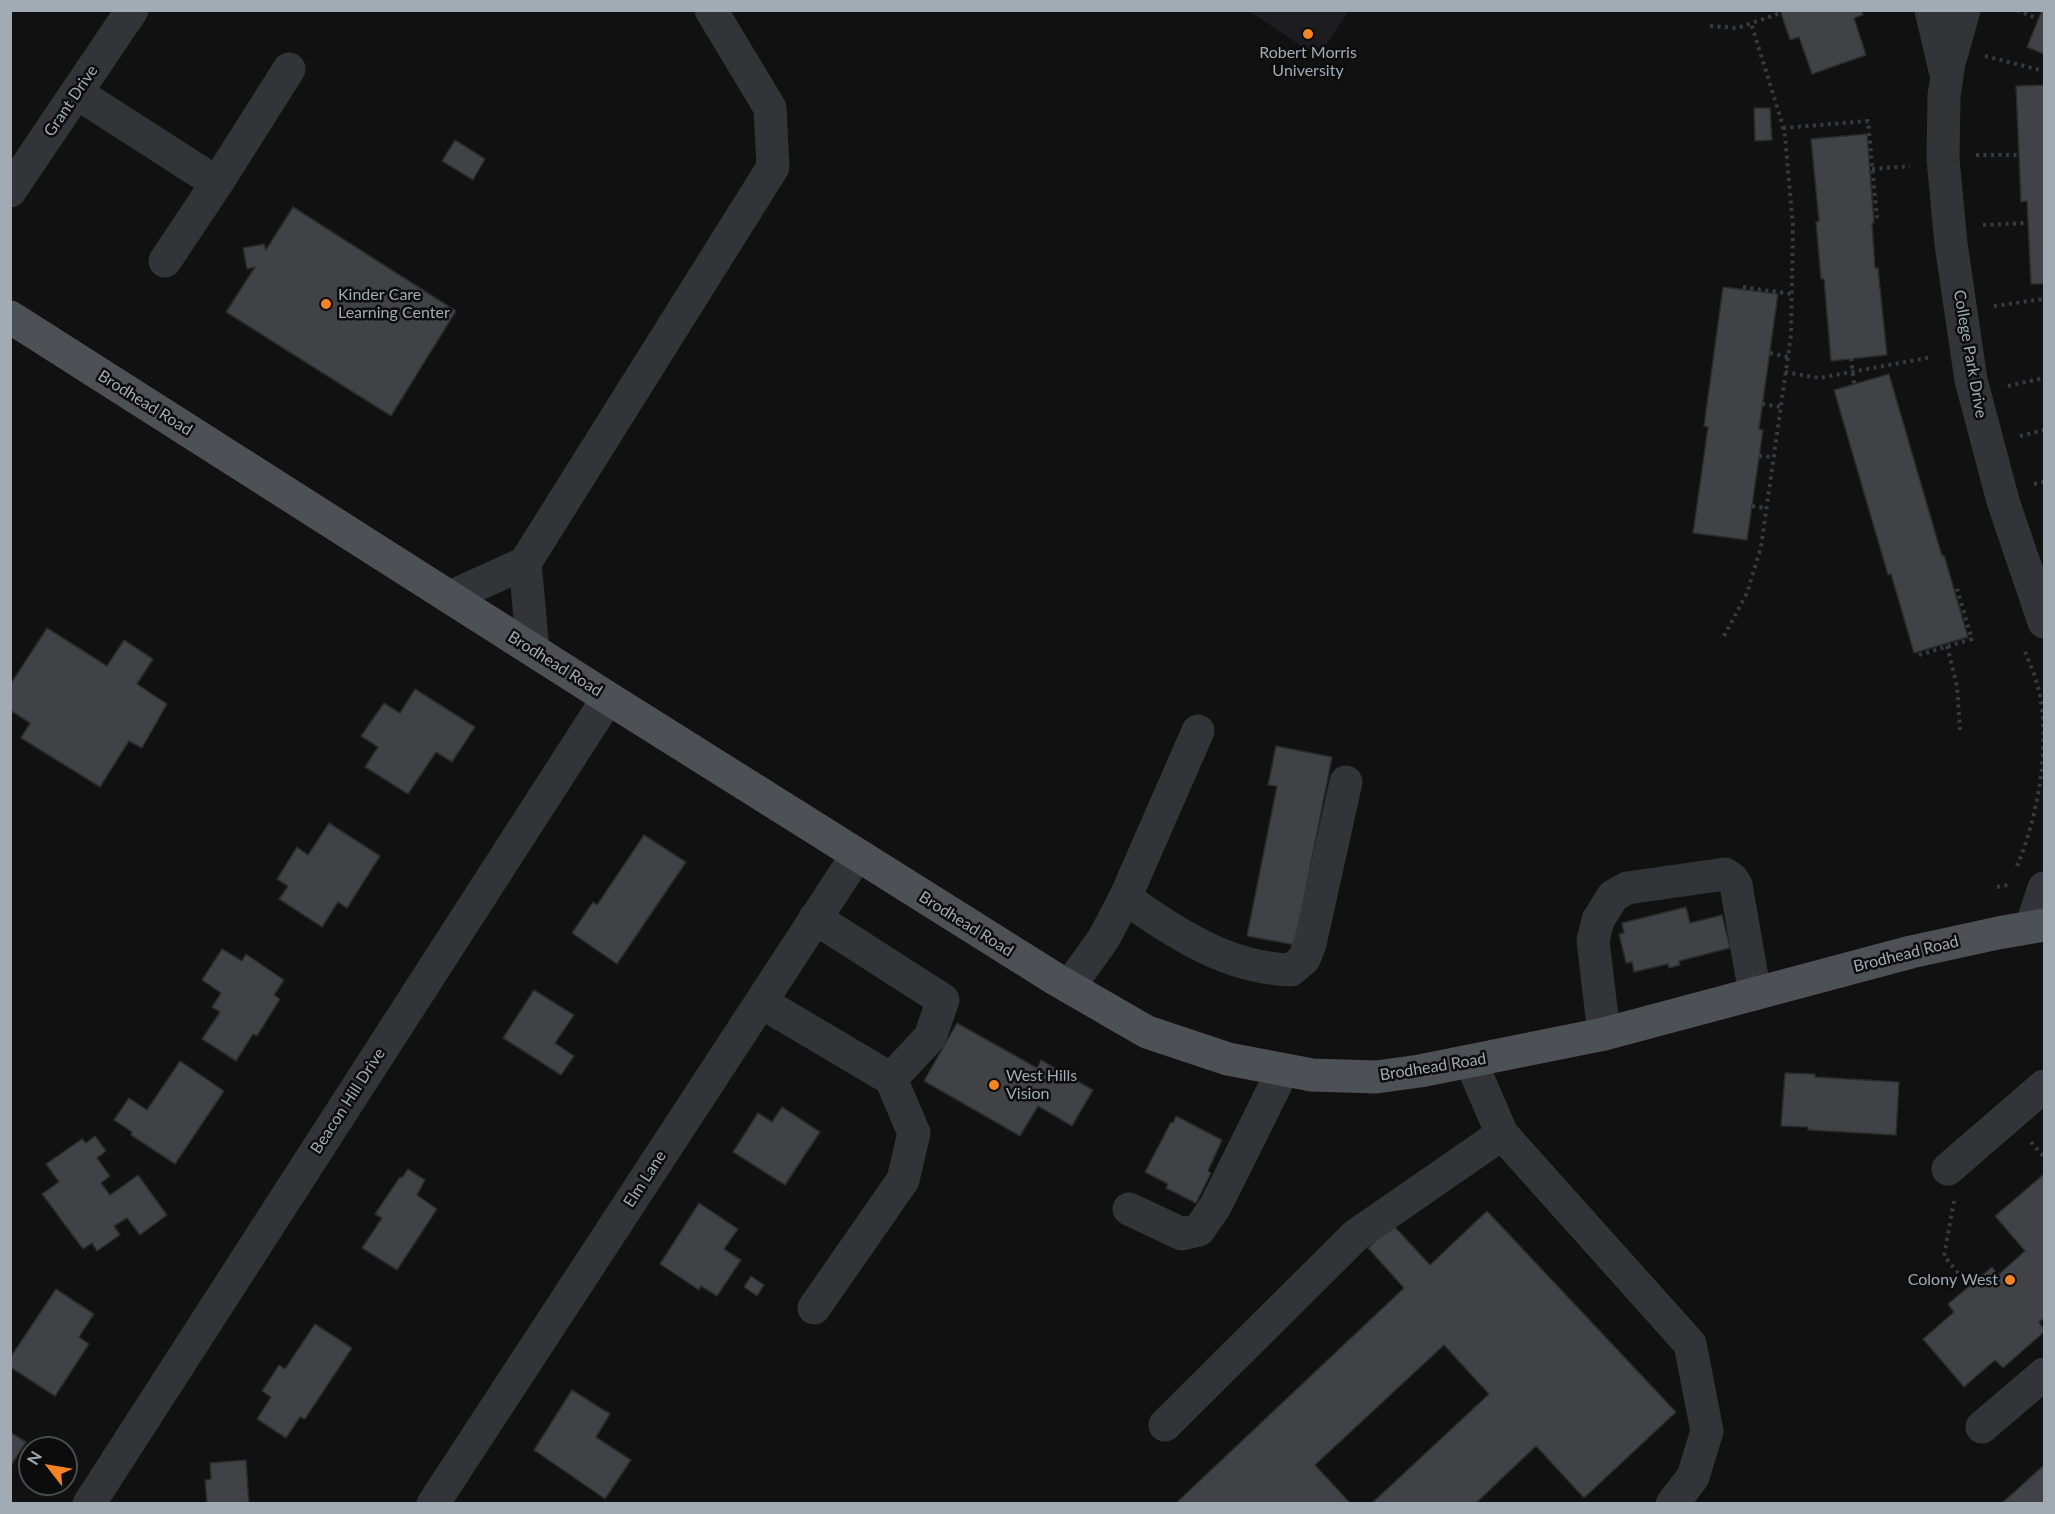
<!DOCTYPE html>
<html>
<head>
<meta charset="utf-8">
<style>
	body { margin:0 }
	#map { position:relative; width:2055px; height:1514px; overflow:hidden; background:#111112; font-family:Lato,sans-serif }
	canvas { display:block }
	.frame { position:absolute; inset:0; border:12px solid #a1abb4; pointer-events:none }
	.north { position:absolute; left:18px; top:1436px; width:60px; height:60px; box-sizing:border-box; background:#0c0c0d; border:2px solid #484c50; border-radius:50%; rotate:301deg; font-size:16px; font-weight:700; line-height:24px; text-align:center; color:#a1abb4 }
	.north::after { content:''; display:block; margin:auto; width:21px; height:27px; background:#f88323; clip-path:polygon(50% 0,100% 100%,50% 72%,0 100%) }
</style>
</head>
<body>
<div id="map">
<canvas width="2055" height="1514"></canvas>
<div class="frame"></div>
<div class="north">N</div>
</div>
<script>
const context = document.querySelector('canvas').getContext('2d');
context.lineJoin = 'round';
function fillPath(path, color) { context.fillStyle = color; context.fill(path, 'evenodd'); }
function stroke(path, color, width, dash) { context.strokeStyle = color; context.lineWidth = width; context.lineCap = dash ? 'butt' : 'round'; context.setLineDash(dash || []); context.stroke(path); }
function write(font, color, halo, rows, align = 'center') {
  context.font = font + ' Lato,sans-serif'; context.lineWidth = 5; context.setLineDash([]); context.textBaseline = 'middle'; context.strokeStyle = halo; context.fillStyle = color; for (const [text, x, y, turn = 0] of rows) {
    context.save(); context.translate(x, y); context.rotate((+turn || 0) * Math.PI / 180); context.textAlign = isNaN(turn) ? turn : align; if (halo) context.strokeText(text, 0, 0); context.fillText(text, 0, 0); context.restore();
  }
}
fillPath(new Path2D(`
	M 1249,11 L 1348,11 L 1318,57 Z`), '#1d1d1f');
const building = new Path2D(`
	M 1780,10 L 1861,10 L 1863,15 L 1854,18 L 1866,55 L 1812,74 L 1799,37 L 1790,40 Z
	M 2042,10 L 2044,10 L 2044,54 L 2027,47 Z
	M 2044,85 L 2044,284 L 2031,284 L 2027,201 L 2021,202 L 2016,86 Z
	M 1754,108 L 1770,108 L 1772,140 L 1755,141 Z
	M 1867,134 L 1874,223 L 1872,223 L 1875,268 L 1878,268 L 1887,355 L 1831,361 L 1824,279 L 1821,279 L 1816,222 L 1819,221 L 1811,139 Z
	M 455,140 L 485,159 L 473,180 L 442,161 Z
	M 293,207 L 456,311 L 391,416 L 226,312 L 255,267 L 247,269 L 243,248 L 264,244 L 266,250 Z
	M 1723,287 L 1778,294 L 1759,429 L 1763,430 L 1747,540 L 1693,533 L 1708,427 L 1704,426 Z
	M 1889,374 L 1942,556 L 1944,555 L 1968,637 L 1914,653 L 1891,574 L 1888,575 L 1834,390 Z
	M 47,628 L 107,666 L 124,640 L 153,659 L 137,684 L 167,704 L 142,748 L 129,741 L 100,787 L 21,738 L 30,723 L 10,710 L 10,685 Z
	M 415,689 L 475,727 L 452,762 L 436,752 L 408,794 L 365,767 L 378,747 L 361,736 L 384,703 L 400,713 Z
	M 1276,746 L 1332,757 L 1295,945 L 1247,936 L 1277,786 L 1268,785 Z
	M 329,823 L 380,856 L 347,908 L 338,902 L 322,927 L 279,899 L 288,886 L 277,879 L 297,847 L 308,855 Z
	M 644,835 L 686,862 L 617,964 L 572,933 L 593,902 L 597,905 Z
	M 1686,907 L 1690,923 L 1722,915 L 1730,948 L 1679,961 L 1680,965 L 1669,968 L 1668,964 L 1634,972 L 1632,962 L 1626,963 L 1619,934 L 1624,933 L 1622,923 Z
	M 222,949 L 242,961 L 246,954 L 284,980 L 274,995 L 280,999 L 257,1036 L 253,1034 L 236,1061 L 202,1039 L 220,1012 L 212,1007 L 221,993 L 202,980 Z
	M 534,990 L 574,1015 L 555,1043 L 574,1056 L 561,1075 L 503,1038 Z
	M 957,1023 L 1037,1068 L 1041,1060 L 1093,1090 L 1072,1126 L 1038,1106 L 1020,1136 L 924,1081 Z
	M 180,1061 L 224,1091 L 175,1164 L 131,1135 L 132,1132 L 114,1120 L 129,1098 L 147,1110 Z
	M 1785,1073 L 1815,1074 L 1815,1077 L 1899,1082 L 1896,1135 L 1808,1130 L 1808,1127 L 1781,1126 Z
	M 782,1107 L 820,1132 L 785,1185 L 733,1152 L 758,1113 L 772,1122 Z
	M 1176,1116 L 1222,1140 L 1208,1171 L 1211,1173 L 1196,1203 L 1166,1188 L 1168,1184 L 1145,1172 L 1171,1122 L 1173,1123 Z
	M 95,1136 L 106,1151 L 97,1158 L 110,1176 L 101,1183 L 110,1195 L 138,1175 L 167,1215 L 140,1235 L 127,1218 L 114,1226 L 120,1235 L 97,1251 L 92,1243 L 83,1249 L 42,1194 L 59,1182 L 46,1164 L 82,1139 L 86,1143 Z
	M 408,1169 L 425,1180 L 417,1195 L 437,1209 L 397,1270 L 362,1248 L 382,1218 L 375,1214 L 400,1177 L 402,1178 Z
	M 2044,1174 L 2044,1318 L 2039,1322 L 2044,1329 L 2044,1332 L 2003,1368 L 1995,1360 L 1964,1387 L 1923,1339 L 1954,1312 L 1948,1304 L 1992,1267 L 1998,1275 L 2025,1251 L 1995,1216 Z
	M 699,1203 L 738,1229 L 724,1249 L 741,1260 L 717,1296 L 701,1286 L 699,1290 L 660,1264 Z
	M 1487,1211 L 1676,1412 L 1584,1498 L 1536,1446 L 1475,1504 L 1371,1504 L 1489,1394 L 1444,1345 L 1315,1465 L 1351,1504 L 1175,1504 L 1404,1288 L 1368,1248 L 1393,1225 L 1430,1265 Z
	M 751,1276 L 764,1285 L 757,1296 L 744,1287 Z
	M 56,1289 L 94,1314 L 79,1337 L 89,1344 L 55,1396 L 10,1367 L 10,1358 Z
	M 315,1324 L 352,1348 L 305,1419 L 300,1417 L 286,1438 L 257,1419 L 271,1397 L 262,1391 L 279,1365 L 285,1369 Z
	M 572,1390 L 610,1414 L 596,1437 L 631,1460 L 605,1499 L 534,1450 Z
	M 10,1432 L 26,1442 L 10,1467 Z
	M 246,1460 L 249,1504 L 207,1504 L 205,1480 L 211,1479 L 210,1463 Z
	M 2044,1465 L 2044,1504 L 2001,1504 Z`);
fillPath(building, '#404245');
stroke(building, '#2b2b2e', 1.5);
stroke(new Path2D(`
	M 2017,10 L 2038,19
	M 1710,26 L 1737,28 L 1781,13
	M 1985,56 L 2044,71
	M 1783,128 L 1868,121 L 1877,218
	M 1976,155 L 2019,155
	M 1872,169 L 1910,166
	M 1983,225 L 2028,223
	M 1743,287 L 1792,294
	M 1994,306 L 2044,299
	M 1770,353 L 1788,357
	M 1851,358 L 1854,384
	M 1785,372 L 1819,378 L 1932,357
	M 2008,386 L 2044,378
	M 1762,404 L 1781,407
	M 2020,436 L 2044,430
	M 1759,456 L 1774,457
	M 2034,484 L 2044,482
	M 1752,506 L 1766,508
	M 1724,636 L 1747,593 L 1761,547 L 1791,335 L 1793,227 L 1785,136 L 1780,116 L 1751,23
	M 1947,646 L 1957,686 L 1960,730
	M 1919,655 L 1972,639 L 1957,589
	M 2017,866 C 2038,817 2051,743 2039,691 C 2036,677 2030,664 2025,652
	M 1997,887 L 2008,885
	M 2031,1142 L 2044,1157
	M 1954,1201 L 1944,1256 L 1969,1286`), '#383b3e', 4, [3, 4.5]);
stroke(new Path2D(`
	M 1931,10 L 1945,70
	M 1964,10 L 1949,63 L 1944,96 L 1943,159 L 1951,244 L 1971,380 L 2003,501 L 2044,622
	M 77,93 L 217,183 L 289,69
	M 10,191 L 132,10
	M 165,261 L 217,183
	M 525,563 L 773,167 L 770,108 L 711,10
	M 450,597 L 525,563 L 533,650
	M 1125,898 C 1176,933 1226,968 1291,970 L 1304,959 L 1310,944 L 1346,782
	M 2031,927 L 2044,888
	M 1069,987 L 1104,938 L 1125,898 L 1198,731
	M 761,1002 L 891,1079 L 930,1037 L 943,1000 L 815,918
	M 1604,1034 L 1593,941 L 1598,920 L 1613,896 L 1627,888 L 1725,874 L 1732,879 L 1736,885 L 1755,994
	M 1471,1062 L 1502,1134 L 1690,1344 L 1707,1431 L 1693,1477 L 1672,1504
	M 1948,1169 L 2044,1086
	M 1129,1209 L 1182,1234 L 1199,1230 L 1216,1205 L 1283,1070
	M 814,1308 L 903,1180 L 914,1133 L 891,1079
	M 1165,1425 L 1356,1235 L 1502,1134
	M 1982,1427 L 2044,1374
	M 89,1504 L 608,698
	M 433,1504 L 857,855`), '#323437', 33);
stroke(new Path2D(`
	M 10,317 L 608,698 L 1057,980 L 1147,1032 L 1228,1059 L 1312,1075 L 1376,1077 L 1420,1071 L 1604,1034 L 1911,952 L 1998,933 L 2044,925`), '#4d5156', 33);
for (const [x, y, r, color] of [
	[1308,34,6,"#f88323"],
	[326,304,6,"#f88323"],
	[994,1085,6,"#f88323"],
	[2010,1280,6,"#f88323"]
]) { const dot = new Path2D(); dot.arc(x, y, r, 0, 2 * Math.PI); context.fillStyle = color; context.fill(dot); stroke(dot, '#0c0c0d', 2); }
write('16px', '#a1abb4', '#0c0c0d', [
	["Robert Morris",1308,53,"center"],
	["University",1308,71,"center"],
	["Kinder Care",338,295],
	["Learning Center",338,313],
	["West Hills",1006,1076],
	["Vision",1006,1094],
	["Colony West",1998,1280,"right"]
], 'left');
write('16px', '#a1abb4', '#0c0c0d', [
	["Grant Drive",71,101,-56],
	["College Park Drive",1970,354,80],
	["Brodhead Road",145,403,32],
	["Brodhead Road",555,664,32],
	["Brodhead Road",966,924,32],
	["Brodhead Road",1906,954,-14],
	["Brodhead Road",1433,1067,-9],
	["Beacon Hill Drive",348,1101,-57],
	["Elm Lane",645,1179,-57]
]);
</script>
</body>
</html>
